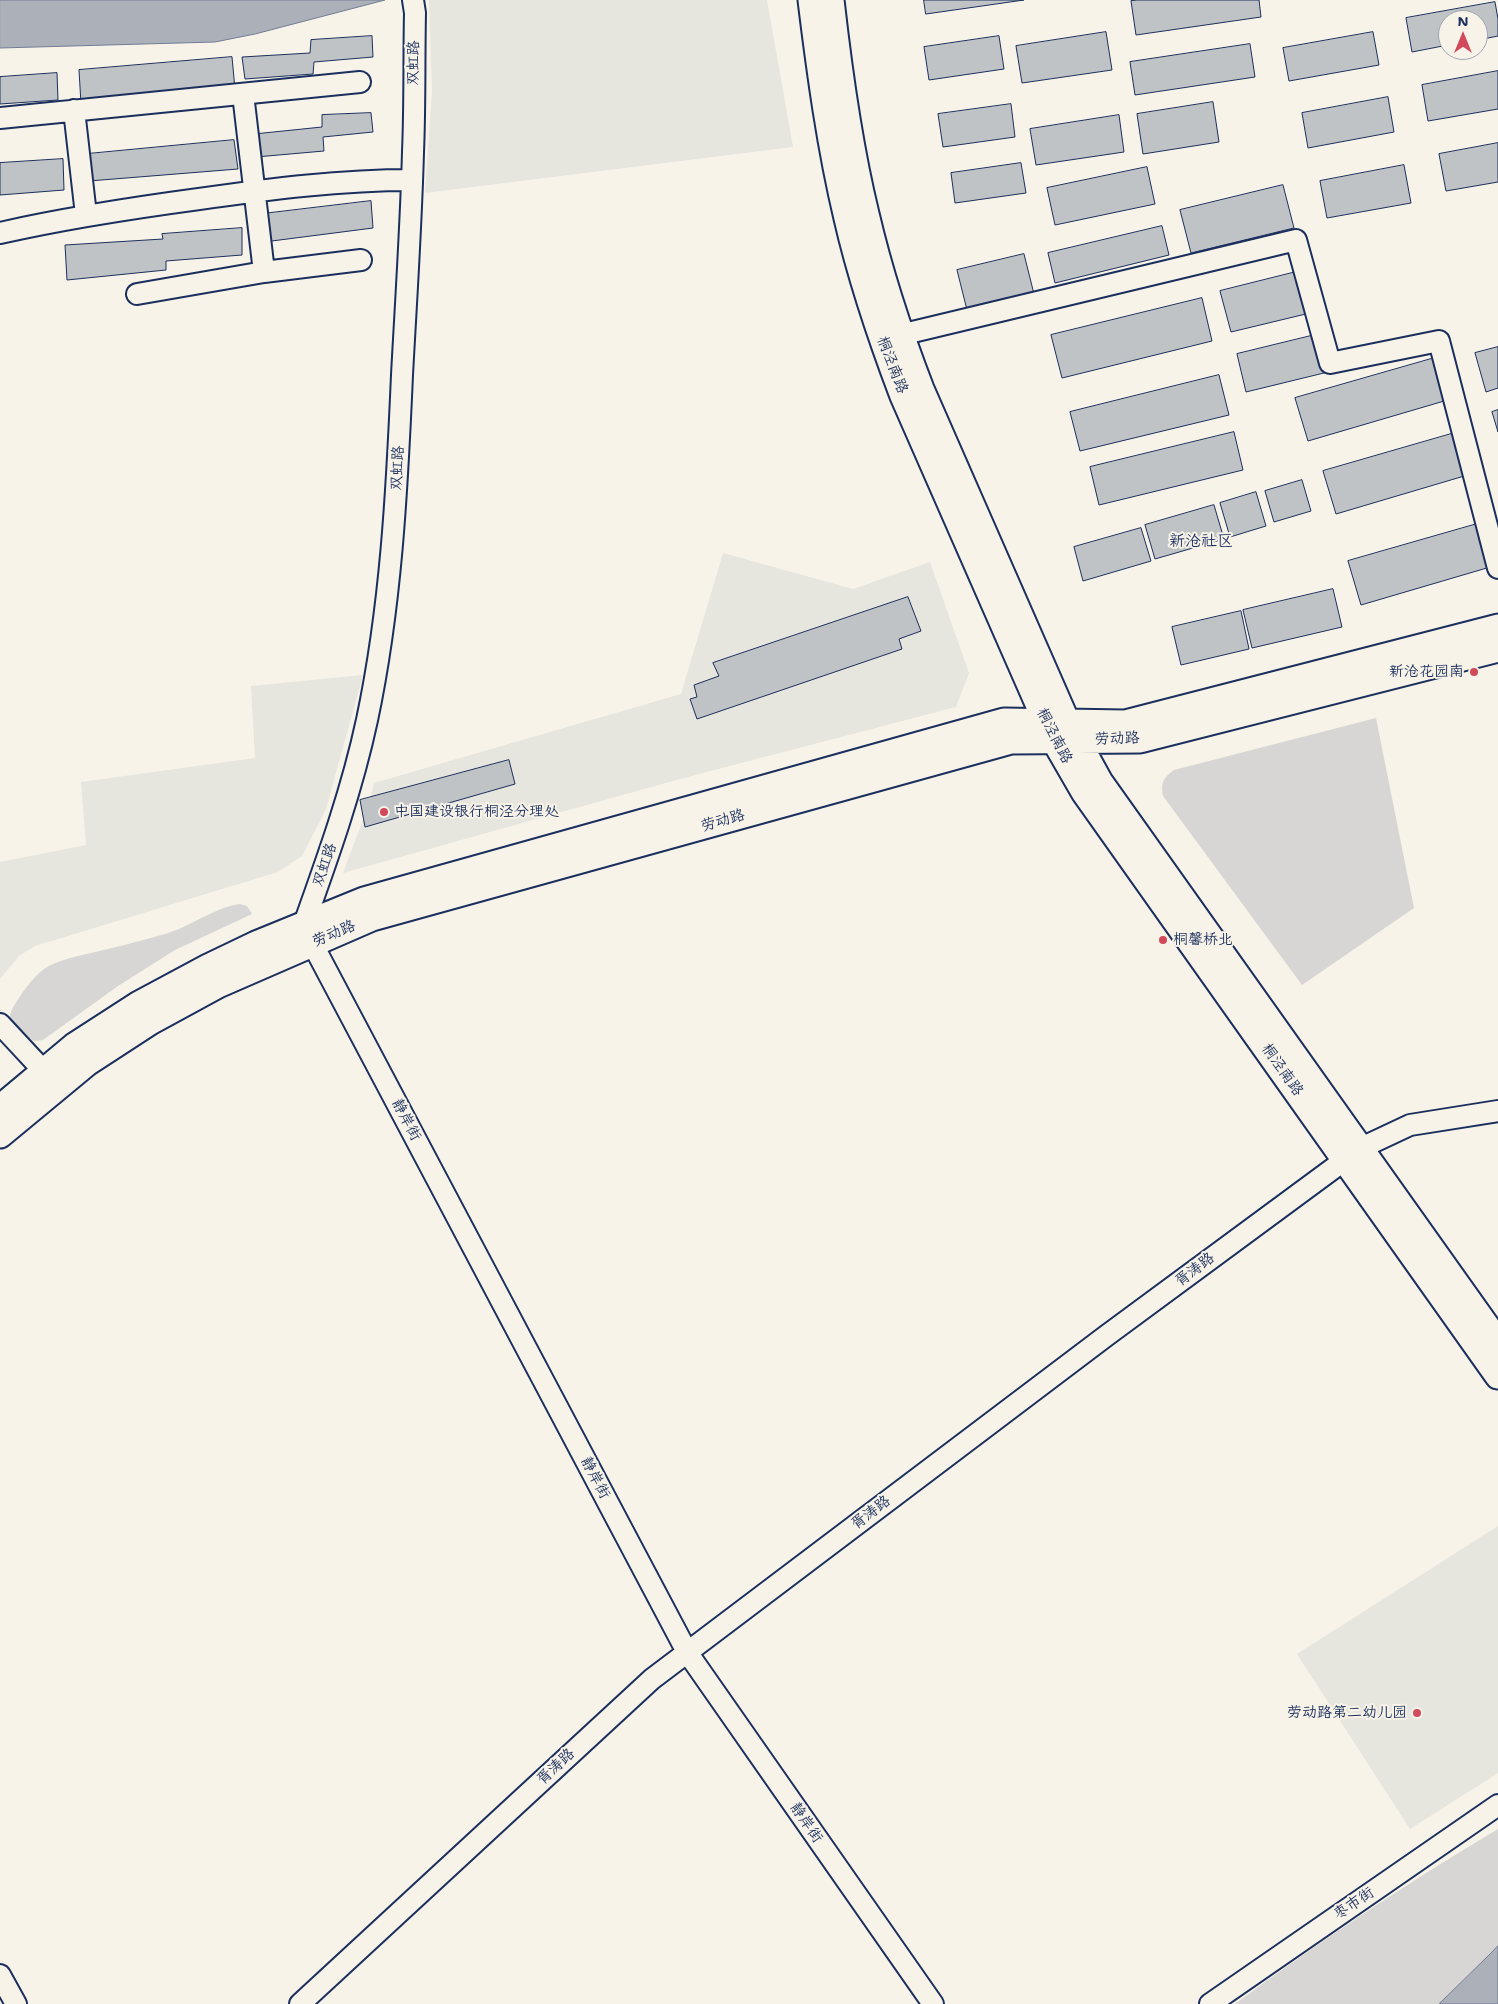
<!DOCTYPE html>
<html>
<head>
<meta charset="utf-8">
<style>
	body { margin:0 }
	#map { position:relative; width:1498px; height:2004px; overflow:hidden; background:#f7f3e8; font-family:"Shantell Sans",sans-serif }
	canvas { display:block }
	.north { position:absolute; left:1438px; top:10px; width:50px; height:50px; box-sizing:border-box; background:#f7f3e8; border:1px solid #9fa5b1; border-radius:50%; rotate:0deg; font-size:14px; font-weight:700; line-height:20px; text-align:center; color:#1b2f5e }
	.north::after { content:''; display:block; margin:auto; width:18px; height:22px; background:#d1495b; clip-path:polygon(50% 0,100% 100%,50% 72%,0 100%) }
</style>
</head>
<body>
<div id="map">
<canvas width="1498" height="2004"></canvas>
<div class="north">N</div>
</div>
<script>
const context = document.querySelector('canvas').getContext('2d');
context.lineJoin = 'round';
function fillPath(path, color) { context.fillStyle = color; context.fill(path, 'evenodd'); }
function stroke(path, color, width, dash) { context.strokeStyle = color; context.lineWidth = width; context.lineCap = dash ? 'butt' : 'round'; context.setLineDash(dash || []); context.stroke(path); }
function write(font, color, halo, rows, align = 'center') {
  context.font = font + ' "Shantell Sans","LXGW WenKai TC",sans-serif'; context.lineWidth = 4; context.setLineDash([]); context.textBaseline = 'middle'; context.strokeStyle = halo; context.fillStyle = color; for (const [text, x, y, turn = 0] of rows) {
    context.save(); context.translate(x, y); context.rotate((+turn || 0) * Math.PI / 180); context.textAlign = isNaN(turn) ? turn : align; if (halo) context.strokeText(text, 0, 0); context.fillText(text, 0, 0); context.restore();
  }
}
fillPath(new Path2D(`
	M 429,0 L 767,0 L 793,147 L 425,193 L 432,91 Z
	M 723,553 L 853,589 L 930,562 L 969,673 L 956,707 L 680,779 L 343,873 L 369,804 L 374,783 L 681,694 Z
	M 363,675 L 326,809 L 302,856 L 278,872 L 35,946 L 19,956 L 0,979 L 0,862 L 86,845 L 81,782 L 255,758 L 251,686 Z
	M 1498,1526 L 1498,1773 L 1410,1829 L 1297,1654 Z`), '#e6e5de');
fillPath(new Path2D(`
	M 1376,718 L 1414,908 L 1302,985 L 1163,796 C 1161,782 1163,778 1174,770 Z
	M 240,904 L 247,906 L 252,914 L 175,950 L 118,986 L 43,1040 L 34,1041 C 12,1026 1,1023 19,998 C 26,987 36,974 47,967 C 60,960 77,956 91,953 C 116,947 141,941 165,934 C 190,927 215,907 240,904 Z
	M 1498,1829 L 1498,1946 L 1439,2004 L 1235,2004 C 1320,1941 1407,1883 1498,1829 Z`), '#d7d6d4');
const water = new Path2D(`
	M 0,0 L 385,0 L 255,34 L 215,42 L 0,48 Z
	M 1498,1946 L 1498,2004 L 1439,2004 L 1490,1954 Z`);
fillPath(water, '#acb0b9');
stroke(water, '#727c95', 1);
const building = new Path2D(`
	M 924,0 L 1024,0 L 926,14 Z
	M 1138,0 L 1259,0 L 1261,17 L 1136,35 L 1131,1 Z
	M 1495,2 L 1498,19 L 1498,36 L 1478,40 L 1478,20 L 1448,20 L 1448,45 L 1412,52 L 1406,18 Z
	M 1106,32 L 1112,70 L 1022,83 L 1016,46 Z
	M 1373,32 L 1379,65 L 1289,81 L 1283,48 Z
	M 372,36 L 373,57 L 314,62 L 313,74 L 245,79 L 242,57 L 310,53 L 311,40 Z
	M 999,36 L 1004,69 L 929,80 L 924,47 Z
	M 1250,44 L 1255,77 L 1135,95 L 1130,62 Z
	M 232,57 L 235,89 L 81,104 L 79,70 Z
	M 1498,71 L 1498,109 L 1428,121 L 1422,85 Z
	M 57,73 L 58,100 L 0,104 L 0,77 Z
	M 1388,97 L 1394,132 L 1308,148 L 1302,113 Z
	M 1213,102 L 1219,142 L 1143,154 L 1137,114 Z
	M 1011,104 L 1015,137 L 943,147 L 938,114 Z
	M 371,113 L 373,132 L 323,137 L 324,151 L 256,157 L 254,134 L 322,127 L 322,115 Z
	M 1119,115 L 1124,152 L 1036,165 L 1030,129 Z
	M 234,140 L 238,169 L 89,181 L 87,154 Z
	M 1498,143 L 1498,182 L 1446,191 L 1439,154 Z
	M 63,159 L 64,190 L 0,195 L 0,163 Z
	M 1021,163 L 1026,193 L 955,203 L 951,173 Z
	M 1404,165 L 1411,203 L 1327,218 L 1320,181 Z
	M 1147,167 L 1155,204 L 1055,225 L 1047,188 Z
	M 1283,185 L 1294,228 L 1191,253 L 1180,210 Z
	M 371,201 L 373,228 L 264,242 L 262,214 Z
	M 1162,226 L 1169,255 L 1055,283 L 1048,253 Z
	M 242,228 L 242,255 L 166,261 L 166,270 L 67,280 L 65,245 L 163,239 L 162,234 Z
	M 1024,254 L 1034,294 L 967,310 L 957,270 Z
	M 1300,271 L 1310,313 L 1231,332 L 1220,291 Z
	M 1202,298 L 1212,341 L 1062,378 L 1051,335 Z
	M 1319,334 L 1328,372 L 1246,392 L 1237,354 Z
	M 1498,347 L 1498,388 L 1486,392 L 1475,353 Z
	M 1438,357 L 1451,399 L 1308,441 L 1295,398 Z
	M 1219,375 L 1229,415 L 1080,451 L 1070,412 Z
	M 1498,410 L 1498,432 L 1492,412 Z
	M 1234,432 L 1243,470 L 1099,505 L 1090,467 Z
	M 1458,432 L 1471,474 L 1336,514 L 1323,471 Z
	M 1302,480 L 1311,511 L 1274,522 L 1265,491 Z
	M 1256,492 L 1266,526 L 1230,537 L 1220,503 Z
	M 1214,505 L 1224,539 L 1155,559 L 1145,525 Z
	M 1484,522 L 1497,565 L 1361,605 L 1348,561 Z
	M 1141,528 L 1151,561 L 1083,581 L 1074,547 Z
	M 1333,589 L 1342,627 L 1252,648 L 1243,610 Z
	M 908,597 L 921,631 L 899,639 L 902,649 L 697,719 L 690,699 L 697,697 L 694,685 L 719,676 L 713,663 Z
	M 1241,611 L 1249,649 L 1181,665 L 1172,627 Z
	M 509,760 L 515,784 L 365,827 L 360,800 Z`);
fillPath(building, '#c0c3c5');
stroke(building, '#1b2f5e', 1);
const minor = new Path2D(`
	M 413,0 L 415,13 C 414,60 415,106 413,152 C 411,227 406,301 402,375 C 397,491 391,607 367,720 C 352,790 328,857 304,924 L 312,943 L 687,1652 L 933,2004
	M 243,94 L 264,272
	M 74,110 L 86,215
	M 0,118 L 360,82
	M 0,233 C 66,218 132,208 199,199 C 270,189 340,180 412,180
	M 137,294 L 264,272 L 361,260
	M 900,335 L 1296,240 L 1330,363 L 1439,341 L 1498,568
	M 0,1024 L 53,1081
	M 0,1975 L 16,2004
	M 300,2004 L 652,1679 L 1106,1336 L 1361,1148 L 1410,1125 L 1498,1111
	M 1210,2004 L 1498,1805`);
const major = new Path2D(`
	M 811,0 C 820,73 830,147 847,218 C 861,279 881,338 903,396 L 1054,740 L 1084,792 L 1498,1376
	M 831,0 C 839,71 849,145 866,214 C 880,274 899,332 921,389 L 1067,722 L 1100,782 L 1498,1342
	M 0,1108 L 74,1046 L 139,1004 L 208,967 L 256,944 L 364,900 L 1004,721 L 1125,723 L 1498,627
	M 0,1135 L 87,1063 L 150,1022 L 218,985 L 372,918 L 1011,741 L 1140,740 L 1498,649`);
stroke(minor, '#1b2f5e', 24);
stroke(major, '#1b2f5e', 29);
stroke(minor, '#f7f3e8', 20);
stroke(major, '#f7f3e8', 25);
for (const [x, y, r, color] of [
	[1474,672,5,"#d1495b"],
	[384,812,5,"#d1495b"],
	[1163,940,5,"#d1495b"],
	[1417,1713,5,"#d1495b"]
]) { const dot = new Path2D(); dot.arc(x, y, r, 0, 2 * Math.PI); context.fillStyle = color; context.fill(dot); stroke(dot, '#f7f3e8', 2); }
write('15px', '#1b2f5e', '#f7f3e8', [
	["双虹路",414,63,-89],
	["桐泾南路",892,365,69],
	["双虹路",398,468,-87],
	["桐泾南路",1054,736,63],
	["劳动路",1117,739,-2],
	["劳动路",723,821,-16],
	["双虹路",325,865,-71],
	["劳动路",334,934,-23],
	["桐泾南路",1282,1070,55],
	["静岸街",406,1120,62],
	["胥涛路",1195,1270,-37],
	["静岸街",595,1478,62],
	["胥涛路",871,1513,-37],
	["胥涛路",556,1767,-43],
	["静岸街",806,1823,55],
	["枣市街",1354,1904,-34]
]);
write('15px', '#1b2f5e', '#f7f3e8', [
	["新沧花园南",1464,672],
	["中国建设银行桐泾分理处",394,812,"left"],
	["桐馨桥北",1173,940,"left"],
	["劳动路第二幼儿园",1407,1713]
], 'right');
write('16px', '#1b2f5e', '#f7f3e8', [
	["新沧社区",1201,542]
]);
</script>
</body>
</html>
